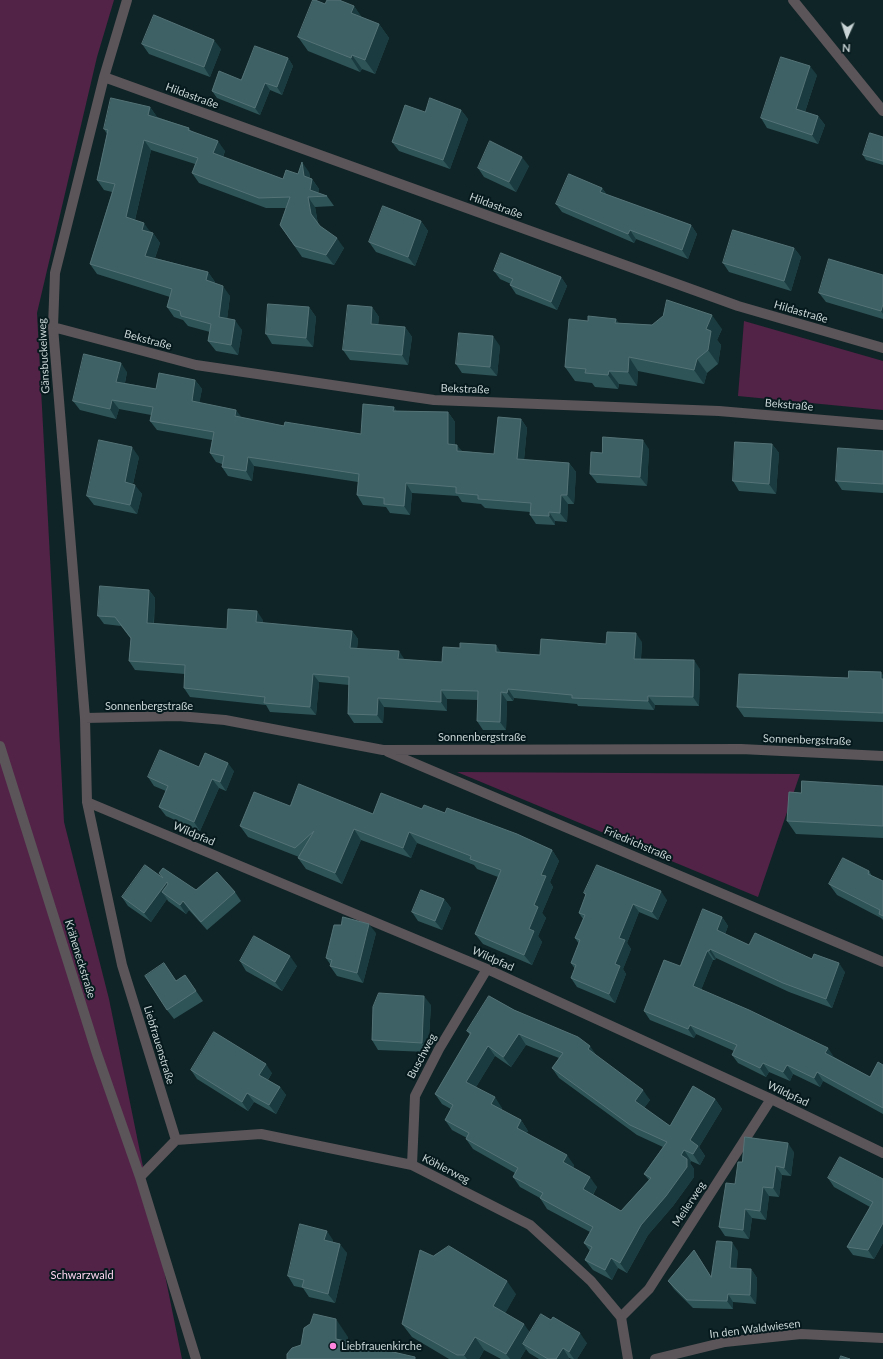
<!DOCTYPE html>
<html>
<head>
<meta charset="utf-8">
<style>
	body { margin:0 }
	#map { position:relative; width:883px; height:1359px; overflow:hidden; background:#0f2426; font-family:Lato,sans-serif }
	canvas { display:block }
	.north { position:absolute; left:827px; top:16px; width:40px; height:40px; -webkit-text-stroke:3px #061a1d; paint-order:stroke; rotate:183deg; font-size:11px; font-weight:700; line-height:16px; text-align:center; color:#c8d4d5 }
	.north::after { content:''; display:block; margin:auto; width:14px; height:18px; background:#c8d4d5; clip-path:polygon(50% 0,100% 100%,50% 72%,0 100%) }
</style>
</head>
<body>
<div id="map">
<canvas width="883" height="1359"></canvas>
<div class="north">N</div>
</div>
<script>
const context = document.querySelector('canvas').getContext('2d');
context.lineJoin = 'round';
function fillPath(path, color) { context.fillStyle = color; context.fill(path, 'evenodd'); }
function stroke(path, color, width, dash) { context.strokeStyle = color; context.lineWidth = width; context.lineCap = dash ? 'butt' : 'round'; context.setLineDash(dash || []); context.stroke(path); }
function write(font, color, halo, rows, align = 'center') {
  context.font = font + ' Lato,sans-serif'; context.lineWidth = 4; context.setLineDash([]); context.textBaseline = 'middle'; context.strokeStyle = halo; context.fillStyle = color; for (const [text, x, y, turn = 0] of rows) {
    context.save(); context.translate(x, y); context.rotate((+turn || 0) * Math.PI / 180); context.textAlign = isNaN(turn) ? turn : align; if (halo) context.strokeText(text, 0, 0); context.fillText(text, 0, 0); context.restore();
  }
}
fillPath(new Path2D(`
	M 0,0 L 114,0 L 97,57 L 37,313 L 64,822 L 109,999 L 182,1359 L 0,1359 Z
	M 744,321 L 883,361 L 883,410 L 738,396 Z
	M 457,772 L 800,774 L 758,897 Z`), '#532247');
stroke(new Path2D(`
	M 127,0 L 104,77 L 55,273 L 53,327 L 85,718 L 87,802 L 122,965 L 176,1140
	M 793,0 L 883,111
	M 104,77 L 738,306 L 883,348
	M 53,327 L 196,365 L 434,400 L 719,411 L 883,425
	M 85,718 L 178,716 L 225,720 L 383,750 L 741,749 L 883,756
	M 0,746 L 97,1054 L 140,1177 L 196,1359
	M 388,752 L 883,962
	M 87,802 L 487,969 L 771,1099 L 883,1153
	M 176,1140 L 261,1134 L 412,1165 L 530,1225 L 591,1281 L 621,1317 L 628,1359
	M 412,1165 L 415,1096 L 439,1049 L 487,969
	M 140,1177 L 176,1140
	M 621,1317 L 649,1289 L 771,1099
	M 655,1359 L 725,1342 L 801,1334 L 883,1338`), '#5b5459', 10);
fillPath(new Path2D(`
	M 325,4 L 354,6 L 361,17 L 379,24 L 389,38 L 375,74 L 362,69 L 360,72 L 308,51 L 298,37 Z
	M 142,44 L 221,49 L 210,77 L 149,54 Z
	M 288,58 L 293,66 L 282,95 L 270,90 L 260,115 L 217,98 L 212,91 L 241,80 Z
	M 817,75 L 805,112 L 818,116 L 825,125 L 818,144 L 767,128 L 761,118 Z
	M 150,107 L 157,117 L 189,128 L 190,130 L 225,151 L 223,157 L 283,179 L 298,174 L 309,172 L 310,178 L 312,179 L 319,189 L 318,193 L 327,196 L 334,206 L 315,207 L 318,224 L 320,226 L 344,248 L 334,265 L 302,257 L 280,225 L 286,208 L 266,208 L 199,183 L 192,173 L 195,164 L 151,150 L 135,220 L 151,232 L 153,233 L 160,243 L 155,258 L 208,272 L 215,282 L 215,283 L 230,296 L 227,319 L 242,330 L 238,355 L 216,351 L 208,341 L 210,332 L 188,326 L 183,320 L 174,317 L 167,307 L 170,297 L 97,274 L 90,264 L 112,192 L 104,190 L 97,180 L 107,134 L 104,129 Z
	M 461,110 L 468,119 L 450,169 L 399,151 L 392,142 L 425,112 Z
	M 883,137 L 883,165 L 866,160 L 863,155 Z
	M 529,166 L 516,192 L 484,177 L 478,168 Z
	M 602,188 L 607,195 L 691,225 L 697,234 L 688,259 L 636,239 L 634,243 L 562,212 L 556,204 Z
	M 421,221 L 428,231 L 415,266 L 376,252 L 369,242 Z
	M 794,248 L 801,257 L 791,291 L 729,272 L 723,263 Z
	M 494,271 L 561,277 L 567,286 L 557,310 L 516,294 L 510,285 L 511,284 L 500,279 Z
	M 883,275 L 883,319 L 826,302 L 819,293 Z
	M 309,307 L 316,317 L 313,347 L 272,344 L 266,334 Z
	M 372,307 L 379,317 L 378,325 L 405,327 L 412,337 L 408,365 L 350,360 L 343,350 Z
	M 588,321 L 652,325 L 722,329 L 717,340 L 721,345 L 718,364 L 707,373 L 704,384 L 638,371 L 637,386 L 619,384 L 618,389 L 595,387 L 592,383 L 575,381 L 565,367 Z
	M 500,346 L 497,376 L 462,373 L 456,364 Z
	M 127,372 L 125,383 L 156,389 L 195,380 L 202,389 L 199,403 L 242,418 L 284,426 L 361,434 L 397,411 L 448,412 L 455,422 L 455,445 L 462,451 L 494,454 L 521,419 L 527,428 L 524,460 L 569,463 L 576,472 L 574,504 L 568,504 L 567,522 L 555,521 L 555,525 L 536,524 L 530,515 L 530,512 L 485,508 L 481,504 L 462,502 L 458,496 L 412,493 L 410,515 L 390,513 L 386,507 L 363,505 L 357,495 L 358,482 L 254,466 L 252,481 L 228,476 L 222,467 L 222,464 L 216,462 L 210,453 L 212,440 L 157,430 L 150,421 L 151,415 L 119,409 L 116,419 L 80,410 L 73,401 Z
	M 772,444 L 779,453 L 776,494 L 739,491 L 733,481 Z
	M 649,449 L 647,486 L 597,483 L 590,474 L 602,453 Z
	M 883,451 L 883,493 L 842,490 L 836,481 Z
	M 139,457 L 133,484 L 142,494 L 137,514 L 94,505 L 87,496 Z
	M 149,590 L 155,598 L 154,623 L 227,629 L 263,620 L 263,623 L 352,631 L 358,639 L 357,649 L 405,660 L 442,662 L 502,653 L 540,655 L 606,644 L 642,642 L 641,659 L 700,669 L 699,706 L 655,705 L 654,710 L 578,706 L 577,704 L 514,698 L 513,701 L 507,701 L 506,730 L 483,730 L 477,721 L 478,700 L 447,699 L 447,711 L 384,707 L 383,723 L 354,723 L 348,714 L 349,685 L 319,682 L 316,715 L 270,712 L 266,705 L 190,697 L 184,688 L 185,674 L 135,670 L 129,661 L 131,639 L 121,626 L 104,624 L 98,616 Z
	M 883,675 L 883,722 L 744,717 L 737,707 L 848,678 Z
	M 199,767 L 234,771 L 226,791 L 219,788 L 200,831 L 166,816 L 159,807 L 166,791 L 154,786 L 148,777 Z
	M 883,786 L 883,838 L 796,834 L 787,821 L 801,793 Z
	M 290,806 L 373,814 L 422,809 L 445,813 L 552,850 L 559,861 L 550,882 L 553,887 L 542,913 L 546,918 L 538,936 L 542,942 L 532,965 L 483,944 L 475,934 L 498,877 L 477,869 L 474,865 L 417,843 L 411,858 L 361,840 L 342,884 L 306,869 L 298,858 L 299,857 L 248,837 L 240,826 Z
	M 869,871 L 872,876 L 883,881 L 883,920 L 881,918 L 837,895 L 829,884 Z
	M 159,873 L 196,890 L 235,892 L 241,901 L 207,930 L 189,910 L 186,914 L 168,901 L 167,899 L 151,922 L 128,906 L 122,897 L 162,877 Z
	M 584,893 L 667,900 L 658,920 L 639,912 L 627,943 L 631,949 L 623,969 L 626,974 L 615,1003 L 577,987 L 571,978 L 575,969 L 571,963 L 579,944 L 575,938 L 583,919 L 579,913 L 586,896 Z
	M 444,899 L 451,908 L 442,930 L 418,921 L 412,912 Z
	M 722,917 L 728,926 L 725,934 L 749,945 L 812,959 L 845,972 L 832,1008 L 789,992 L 716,958 L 715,960 L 713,960 L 701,990 L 834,1057 L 870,1077 L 883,1065 L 883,1114 L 823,1081 L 820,1087 L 793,1074 L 790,1081 L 769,1072 L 766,1077 L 738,1063 L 732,1055 L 734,1051 L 696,1034 L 694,1038 L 650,1020 L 644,1011 L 680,966 Z
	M 376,933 L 363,983 L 337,976 L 330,966 L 330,964 L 326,958 Z
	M 240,961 L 297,966 L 282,991 L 246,971 Z
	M 185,975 L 203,1001 L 174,1019 L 167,1010 L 176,981 Z
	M 489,996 L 597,1056 L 650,1100 L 644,1108 L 670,1126 L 715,1099 L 722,1109 L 699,1147 L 705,1156 L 700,1165 L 691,1161 L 690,1163 L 694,1169 L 694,1177 L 673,1206 L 648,1235 L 627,1273 L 618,1268 L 612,1280 L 593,1270 L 585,1260 L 590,1251 L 584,1243 L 590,1232 L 547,1209 L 540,1198 L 520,1187 L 513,1177 L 515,1173 L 473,1149 L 466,1139 L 467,1138 L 452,1130 L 445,1120 L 451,1109 L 442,1104 L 435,1094 L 470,1035 L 467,1031 ZM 526,1045 L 559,1058 L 552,1068 L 559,1078 L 637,1135 L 663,1147 L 644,1174 L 649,1180 L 621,1211 L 593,1195 L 597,1187 L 573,1168 L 574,1165 L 526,1133 L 528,1131 L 521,1120 L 501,1110 L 502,1108 L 476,1087 L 495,1056 L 511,1067 Z
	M 431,1005 L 428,1052 L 378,1050 L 372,1040 Z
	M 191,1070 L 272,1073 L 268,1080 L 280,1087 L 286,1095 L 276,1114 L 254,1102 L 248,1111 L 197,1079 Z
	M 794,1152 L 791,1176 L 782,1175 L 779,1197 L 769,1196 L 766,1220 L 752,1218 L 749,1239 L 725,1236 L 719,1227 L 735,1184 L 742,1162 Z
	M 828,1178 L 883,1179 L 883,1243 L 874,1259 L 853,1255 L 847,1247 L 870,1207 L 834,1187 Z
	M 333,1240 L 333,1242 L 347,1253 L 335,1303 L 309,1297 L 303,1288 L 294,1286 L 288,1276 Z
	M 738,1251 L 736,1269 L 751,1269 L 757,1278 L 756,1304 L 733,1302 L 733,1309 L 693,1308 L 674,1289 L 668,1281 L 700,1259 L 711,1277 Z
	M 516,1294 L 505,1313 L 530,1332 L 587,1343 L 577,1359 L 572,1359 L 569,1358 L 568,1359 L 539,1359 L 529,1353 L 526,1349 L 520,1359 L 501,1359 L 484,1350 L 479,1359 L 449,1359 L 412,1337 L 402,1324 Z`), '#2e5458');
fillPath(new Path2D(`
	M 354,6 L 364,20 L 351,13 Z
	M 379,24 L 389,38 L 375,74 L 365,60 Z
	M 214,40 L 221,49 L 210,77 L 204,67 Z
	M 352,55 L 362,69 L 360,72 L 351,58 Z
	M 288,58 L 293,66 L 282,95 L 277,87 Z
	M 810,66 L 817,75 L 803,118 L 796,109 Z
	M 265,83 L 270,90 L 260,115 L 255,108 Z
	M 150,107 L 157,117 L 155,125 L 148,115 Z
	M 461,110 L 468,119 L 450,169 L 443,160 Z
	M 818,116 L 825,125 L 818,144 L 812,135 Z
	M 144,140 L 151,150 L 133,228 L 126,217 Z
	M 218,141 L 225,151 L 220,163 L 213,153 Z
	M 522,157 L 529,166 L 516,192 L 509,182 Z
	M 302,162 L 309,172 L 311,185 L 312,179 L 319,189 L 318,196 L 310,190 L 304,176 Z
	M 602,188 L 608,197 L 600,192 Z
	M 308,197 L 315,207 L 318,224 L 311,214 Z
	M 421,221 L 428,231 L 415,266 L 408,257 Z
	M 144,223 L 151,233 L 142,230 Z
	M 691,225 L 697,234 L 688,259 L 682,250 Z
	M 630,230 L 636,239 L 634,243 L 628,234 Z
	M 153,233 L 160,243 L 152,266 L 145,256 Z
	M 337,238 L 344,248 L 334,265 L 326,255 Z
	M 794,248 L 801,257 L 791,291 L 784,281 Z
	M 208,272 L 215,282 L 213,290 L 206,280 Z
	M 561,277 L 567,286 L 557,310 L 551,302 Z
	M 223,286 L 230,296 L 226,327 L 219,317 Z
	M 883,304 L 883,314 L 881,311 Z
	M 309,307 L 316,317 L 313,347 L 306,338 Z
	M 372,307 L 379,317 L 377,334 L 371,324 Z
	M 712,315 L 722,329 L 717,340 L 721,345 L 718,364 L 708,350 L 706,329 Z
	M 616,319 L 625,332 L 615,323 Z
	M 235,320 L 242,330 L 238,355 L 231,345 Z
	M 405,327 L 412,337 L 408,365 L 402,355 Z
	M 493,336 L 500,346 L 497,376 L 490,367 Z
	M 629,357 L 638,371 L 637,386 L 628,372 Z
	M 697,359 L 707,373 L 704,384 L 694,370 Z
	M 121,363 L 127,372 L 123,391 L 116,382 Z
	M 609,371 L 619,384 L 618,389 L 608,375 Z
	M 195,380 L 202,389 L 198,411 L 192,401 Z
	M 112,400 L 119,409 L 116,419 L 110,409 Z
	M 394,407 L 400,416 L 393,411 Z
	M 236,410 L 243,419 L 235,416 Z
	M 448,412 L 455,422 L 455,454 L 448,444 Z
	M 521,419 L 527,428 L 523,469 L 517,459 Z
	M 643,440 L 649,449 L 647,486 L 640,477 Z
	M 772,444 L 779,453 L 776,494 L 769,484 Z
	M 457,445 L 464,454 L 457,451 Z
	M 132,447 L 139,457 L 131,492 L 125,482 Z
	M 248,457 L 254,466 L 252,481 L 246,471 Z
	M 569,463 L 576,472 L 574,504 L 567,495 Z
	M 406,483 L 412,493 L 410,515 L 404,506 Z
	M 135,485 L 142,494 L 137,514 L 130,505 Z
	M 561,495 L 568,504 L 567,522 L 560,513 Z
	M 549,512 L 555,521 L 555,525 L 549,516 Z
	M 149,590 L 155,598 L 153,631 L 147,623 Z
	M 257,611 L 263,620 L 262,631 L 256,622 Z
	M 352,631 L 358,639 L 356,657 L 350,648 Z
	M 636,633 L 642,642 L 640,668 L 634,659 Z
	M 496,645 L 502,654 L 496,652 Z
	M 399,651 L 405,660 L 398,659 Z
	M 694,660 L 700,669 L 699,706 L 693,697 Z
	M 881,672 L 883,675 L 883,682 L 881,679 Z
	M 313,674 L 319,682 L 316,715 L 310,707 Z
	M 508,689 L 514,698 L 513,701 L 507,693 Z
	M 441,690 L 447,699 L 447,711 L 441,702 Z
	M 501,692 L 507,701 L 506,730 L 500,722 Z
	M 648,696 L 655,705 L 654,710 L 648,701 Z
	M 378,698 L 384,707 L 383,723 L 377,715 Z
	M 228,763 L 234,771 L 226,791 L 220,782 Z
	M 212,779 L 219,788 L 200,831 L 194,822 Z
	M 354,829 L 361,840 L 342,884 L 335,873 Z
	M 409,832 L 417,843 L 411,858 L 403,848 Z
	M 552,850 L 559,861 L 550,882 L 553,887 L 542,913 L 546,918 L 538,936 L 542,942 L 532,965 L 524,955 L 534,905 L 541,875 Z
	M 167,882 L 173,891 L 162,892 L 167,899 L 151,922 L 144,913 Z
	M 661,891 L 667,900 L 658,920 L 652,912 Z
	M 444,899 L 451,908 L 442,930 L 435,921 Z
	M 183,901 L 189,910 L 186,914 L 180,905 Z
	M 633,904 L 639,912 L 627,943 L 631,949 L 623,969 L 626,974 L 615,1003 L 609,994 L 615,964 L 619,938 Z
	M 722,917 L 728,926 L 723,939 L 717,930 Z
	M 369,924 L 376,933 L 363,983 L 357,973 Z
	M 710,949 L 716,958 L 715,960 L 709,951 Z
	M 707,951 L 713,960 L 699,995 L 693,986 Z
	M 290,956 L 297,966 L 282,991 L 275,982 Z
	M 839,963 L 845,972 L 832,1008 L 826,999 Z
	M 424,996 L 431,1005 L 428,1052 L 422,1043 Z
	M 690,1025 L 696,1034 L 694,1038 L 688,1029 Z
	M 519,1034 L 526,1045 L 511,1067 L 503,1057 Z
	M 488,1046 L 495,1056 L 473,1092 L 466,1082 Z
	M 590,1046 L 597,1056 L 588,1049 Z
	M 828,1048 L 834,1057 L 831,1062 L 825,1053 Z
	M 763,1063 L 769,1072 L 766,1077 L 760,1068 Z
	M 266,1064 L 272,1073 L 265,1084 L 259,1075 Z
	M 787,1065 L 793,1074 L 790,1081 L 783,1072 Z
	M 817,1072 L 823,1081 L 820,1087 L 814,1078 Z
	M 280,1087 L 286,1095 L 276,1114 L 269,1105 Z
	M 643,1090 L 650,1100 L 642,1111 L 635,1101 Z
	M 247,1093 L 254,1102 L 248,1111 L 242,1102 Z
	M 495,1097 L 502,1108 L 498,1114 L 491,1104 Z
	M 715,1099 L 722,1109 L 699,1147 L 705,1156 L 700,1165 L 693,1154 L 690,1140 Z
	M 521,1120 L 528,1131 L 524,1138 L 517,1128 Z
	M 788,1143 L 794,1152 L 791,1176 L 784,1168 Z
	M 684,1150 L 691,1161 L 690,1163 L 694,1169 L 694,1177 L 673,1206 L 648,1235 L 627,1273 L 620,1263 Z
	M 567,1155 L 574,1165 L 570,1173 L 563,1162 Z
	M 776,1166 L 782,1175 L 779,1197 L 773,1188 Z
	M 590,1177 L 597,1187 L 590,1199 L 583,1189 Z
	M 763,1187 L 769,1196 L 766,1220 L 760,1211 Z
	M 745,1209 L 752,1218 L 749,1239 L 743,1230 Z
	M 883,1223 L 883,1243 L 874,1259 L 868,1250 Z
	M 327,1231 L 333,1240 L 331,1250 L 324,1240 Z
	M 732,1242 L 738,1251 L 736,1277 L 730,1268 Z
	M 340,1244 L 347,1253 L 335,1303 L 328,1294 Z
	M 611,1258 L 618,1268 L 612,1280 L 605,1270 Z
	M 751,1269 L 757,1278 L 756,1304 L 750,1295 Z
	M 507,1281 L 516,1294 L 502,1319 L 493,1306 Z
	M 728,1294 L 733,1302 L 733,1309 L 727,1301 Z
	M 336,1319 L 348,1337 L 348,1357 L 336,1339 Z
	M 524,1324 L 533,1337 L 523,1344 L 526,1349 L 520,1359 L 510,1359 L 506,1354 Z
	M 580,1333 L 587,1343 L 577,1359 L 574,1359 L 569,1352 Z
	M 475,1337 L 484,1350 L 479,1359 L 467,1359 L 464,1355 Z
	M 563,1348 L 569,1358 L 568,1359 L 556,1359 Z`), '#1a3b3f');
const building = new Path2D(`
	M 313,0 L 315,0 L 325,4 L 327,0 L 339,0 L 354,6 L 351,13 L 379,24 L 365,60 L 352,55 L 351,58 L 298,37 Z
	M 154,15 L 214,40 L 204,67 L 142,44 Z
	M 255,46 L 288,58 L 277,87 L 265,83 L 255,108 L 212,91 L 219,71 L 241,80 Z
	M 781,57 L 810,66 L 796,109 L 818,116 L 812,135 L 761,118 Z
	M 111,98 L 150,107 L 148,115 L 189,128 L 188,130 L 218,141 L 213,153 L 283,179 L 286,170 L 298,174 L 302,162 L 304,176 L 312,179 L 310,190 L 327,196 L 308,197 L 311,214 L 320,226 L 337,238 L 326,255 L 295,246 L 280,225 L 290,197 L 259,198 L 192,173 L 198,158 L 144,140 L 126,217 L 144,223 L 142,230 L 153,233 L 145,256 L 208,272 L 206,280 L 223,286 L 219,317 L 235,320 L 231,345 L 208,341 L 211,324 L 181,316 L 180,311 L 167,307 L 172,289 L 90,264 L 115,184 L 97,180 L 108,130 L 104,129 Z
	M 430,98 L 461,110 L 443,160 L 392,142 L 405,105 L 425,112 Z
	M 870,133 L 883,137 L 883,161 L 863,155 Z
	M 490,141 L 522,157 L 509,182 L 478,168 Z
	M 569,174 L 602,188 L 600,192 L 691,225 L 682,250 L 630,230 L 628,234 L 556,204 Z
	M 383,206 L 421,221 L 408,257 L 369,242 Z
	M 733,230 L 794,248 L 784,281 L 723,263 Z
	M 501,253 L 561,277 L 551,302 L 510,285 L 513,279 L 494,271 Z
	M 829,259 L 883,275 L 883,304 L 881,311 L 819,293 Z
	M 667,300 L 712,315 L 706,329 L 711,331 L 708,350 L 697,359 L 694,370 L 629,357 L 628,372 L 609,371 L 608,375 L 585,373 L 586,369 L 565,367 L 569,319 L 588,321 L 588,316 L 616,319 L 615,323 L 652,325 L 663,316 Z
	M 268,304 L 309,307 L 306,338 L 266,334 Z
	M 348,305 L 372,307 L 371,324 L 405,327 L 402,355 L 343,350 Z
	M 459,333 L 493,336 L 490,367 L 456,364 Z
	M 84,354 L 121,363 L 116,382 L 156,389 L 159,373 L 195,380 L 192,401 L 236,410 L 235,416 L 284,426 L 285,422 L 361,434 L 363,404 L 394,407 L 393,411 L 448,412 L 448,444 L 457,445 L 457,451 L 494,454 L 498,417 L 521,419 L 517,459 L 569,463 L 567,495 L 561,495 L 560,513 L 549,512 L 549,516 L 530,515 L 531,503 L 478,499 L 478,495 L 456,493 L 456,487 L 406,483 L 404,506 L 384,504 L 384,498 L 357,495 L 359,474 L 248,457 L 246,471 L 222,467 L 224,456 L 210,453 L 214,432 L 150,421 L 153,407 L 112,400 L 110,409 L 73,401 Z
	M 603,437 L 643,440 L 640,477 L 590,474 L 591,452 L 602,453 Z
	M 99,440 L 132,447 L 125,482 L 135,485 L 130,505 L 87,496 Z
	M 735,442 L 772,444 L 769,484 L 733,481 Z
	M 838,448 L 883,451 L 883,484 L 836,481 Z
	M 100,586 L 149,590 L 147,623 L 227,629 L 228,609 L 257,611 L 256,622 L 352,631 L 350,648 L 399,651 L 398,659 L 442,662 L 443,647 L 460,648 L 460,643 L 496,645 L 496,652 L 540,655 L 541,639 L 606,644 L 607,632 L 636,633 L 634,659 L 694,660 L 693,697 L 648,696 L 648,701 L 572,698 L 572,695 L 508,689 L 507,693 L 501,692 L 500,722 L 477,721 L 478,691 L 441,690 L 441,702 L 378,698 L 377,715 L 348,714 L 349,677 L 313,674 L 310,707 L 264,703 L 265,697 L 184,688 L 185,665 L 129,661 L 131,638 L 115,617 L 98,616 Z
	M 849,671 L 881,672 L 881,679 L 883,679 L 883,713 L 737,707 L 739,674 L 848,678 Z
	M 160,750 L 199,767 L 205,753 L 228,763 L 220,782 L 212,779 L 194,822 L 159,807 L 168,786 L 148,777 Z
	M 802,781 L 883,786 L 883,826 L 787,821 L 789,792 L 801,793 Z
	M 299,784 L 373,814 L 381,793 L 422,809 L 424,805 L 445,813 L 447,808 L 517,834 L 552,850 L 541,875 L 546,876 L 534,905 L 538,907 L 529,929 L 534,931 L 524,955 L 475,934 L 501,870 L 470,859 L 471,856 L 409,832 L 403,848 L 354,829 L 335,873 L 298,858 L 314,831 L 295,848 L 240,826 L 254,792 L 290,806 Z
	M 843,858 L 869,871 L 868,874 L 883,881 L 883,916 L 879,914 L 880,910 L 829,884 Z
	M 145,865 L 163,878 L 159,873 L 163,868 L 196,890 L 217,872 L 235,892 L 201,922 L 183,901 L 180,905 L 162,892 L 168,884 L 167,882 L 144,913 L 122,897 Z
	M 597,865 L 661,891 L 652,912 L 633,904 L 619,938 L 625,940 L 615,964 L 620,966 L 609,994 L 571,978 L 576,965 L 571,963 L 580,940 L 575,938 L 585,915 L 579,913 L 586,894 L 584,893 Z
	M 421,890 L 444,899 L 435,921 L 412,912 Z
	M 703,909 L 722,917 L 717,930 L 749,945 L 755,933 L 812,959 L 814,954 L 839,963 L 826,999 L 783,983 L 710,949 L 709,951 L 707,951 L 693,986 L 749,1010 L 828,1048 L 825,1053 L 870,1077 L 878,1062 L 883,1065 L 883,1108 L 817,1072 L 814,1078 L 787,1065 L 783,1072 L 763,1063 L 760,1068 L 732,1055 L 737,1045 L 690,1025 L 688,1029 L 644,1011 L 664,960 L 680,966 Z
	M 343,917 L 369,924 L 357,973 L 330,966 L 332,960 L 326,958 L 334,925 L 341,925 Z
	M 254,936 L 290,956 L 275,982 L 240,961 Z
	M 164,963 L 176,981 L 185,975 L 196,991 L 167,1010 L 145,976 Z
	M 379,993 L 424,996 L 422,1043 L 372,1040 L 373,1007 Z
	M 489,996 L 514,1010 L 578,1037 L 590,1046 L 588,1049 L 643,1090 L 635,1101 L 670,1126 L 693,1086 L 715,1099 L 690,1140 L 698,1146 L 693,1154 L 684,1150 L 681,1155 L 687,1159 L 687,1167 L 666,1196 L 641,1225 L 620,1263 L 611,1258 L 605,1270 L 585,1260 L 592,1247 L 584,1243 L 593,1227 L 540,1198 L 543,1193 L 513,1177 L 518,1168 L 466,1139 L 469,1133 L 445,1120 L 453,1105 L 435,1094 L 471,1033 L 467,1031 ZM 519,1034 L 563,1053 L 552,1068 L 630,1125 L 667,1142 L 644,1174 L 651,1178 L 621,1211 L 583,1189 L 590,1177 L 563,1162 L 567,1155 L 517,1128 L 521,1120 L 491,1104 L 495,1097 L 466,1082 L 488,1046 L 503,1057 Z
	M 214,1032 L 266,1064 L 259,1075 L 280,1087 L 269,1105 L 247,1093 L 242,1102 L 191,1070 Z
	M 745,1137 L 788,1143 L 784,1168 L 776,1166 L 773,1188 L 763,1187 L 760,1211 L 745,1209 L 743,1230 L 719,1227 L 726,1183 L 735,1184 L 738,1162 L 742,1162 Z
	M 840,1157 L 883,1179 L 883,1223 L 868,1250 L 847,1247 L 873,1202 L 828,1178 Z
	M 300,1224 L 327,1231 L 324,1240 L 340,1244 L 328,1294 L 302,1287 L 304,1280 L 288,1276 Z
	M 717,1241 L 732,1242 L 730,1268 L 751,1269 L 750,1295 L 728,1294 L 727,1301 L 687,1300 L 668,1281 L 694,1250 L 711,1277 Z
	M 449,1246 L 507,1281 L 493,1306 L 524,1324 L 506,1354 L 475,1337 L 464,1355 L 457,1355 L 402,1324 L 420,1250 L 433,1256 Z
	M 314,1314 L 336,1319 L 336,1339 L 415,1357 L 415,1359 L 287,1359 L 287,1354 L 292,1348 L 301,1345 L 304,1328 L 310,1324 Z
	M 541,1314 L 551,1320 L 553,1317 L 580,1333 L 569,1352 L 563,1348 L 556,1359 L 548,1359 L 523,1344 Z
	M 841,1356 L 850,1359 L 840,1359 Z`);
fillPath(building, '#3e6166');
stroke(building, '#547377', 1);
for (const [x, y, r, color] of [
	[333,1346,4,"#ff85df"]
]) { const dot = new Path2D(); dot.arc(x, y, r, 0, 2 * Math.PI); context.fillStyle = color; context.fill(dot); stroke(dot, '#061a1d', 1.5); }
write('11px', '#c8d4d5', '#061a1d', [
	["Hildastraße",192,96,20],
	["Hildastraße",496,206,20],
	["Hildastraße",801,312,16],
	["Bekstraße",148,340,15],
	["Gänsbuckelweg",44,356,-93],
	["Bekstraße",465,389,2],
	["Bekstraße",789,405,5],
	["Sonnenbergstraße",149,706],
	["Sonnenbergstraße",482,737],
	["Sonnenbergstraße",807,740,2],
	["Wildpfad",194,834,23],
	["Friedrichstraße",638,844,23],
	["Kräheneckstraße",80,959,73],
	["Wildpfad",493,959,24],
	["Liebfrauenstraße",159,1045,73],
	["Buschweg",422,1056,-62],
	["Wildpfad",788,1094,25],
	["Köhlerweg",446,1169,27],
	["Meilerweg",689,1204,-57],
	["In den Waldwiesen",755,1329,-7]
]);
write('11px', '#fdd4ef', '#061a1d', [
	["Schwarzwald",82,1275]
]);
write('11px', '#c8d4d5', '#061a1d', [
	["Liebfrauenkirche",341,1346]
], 'left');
</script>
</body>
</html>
